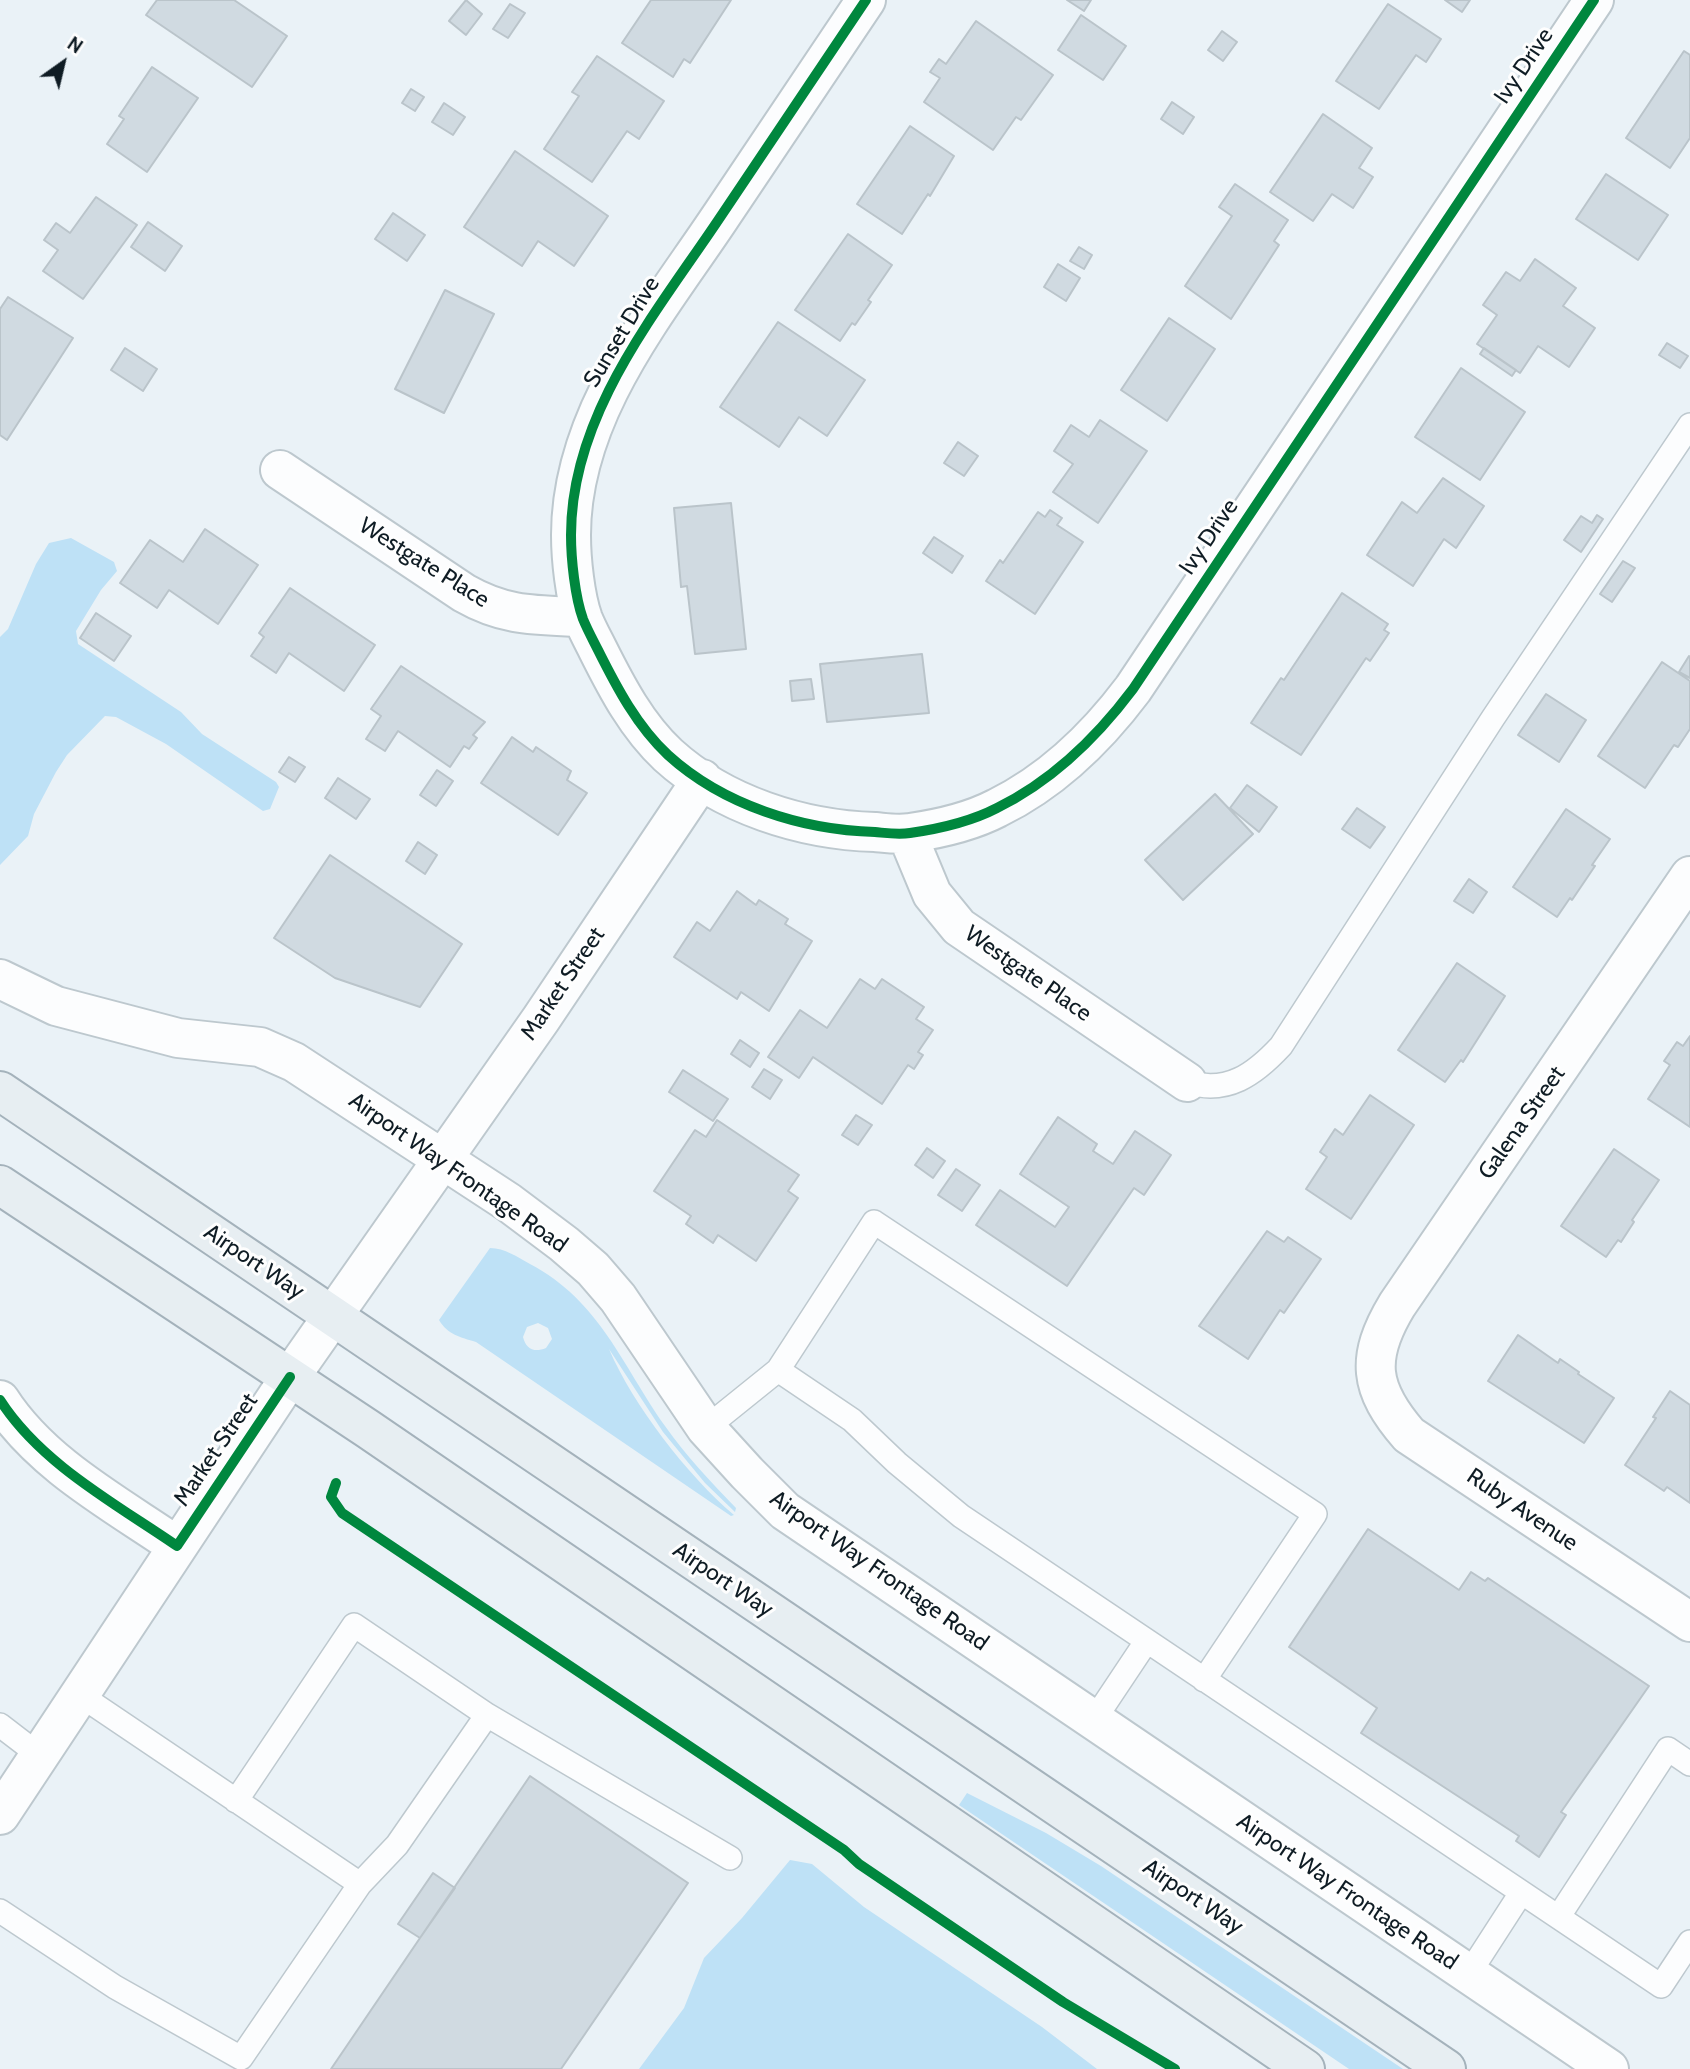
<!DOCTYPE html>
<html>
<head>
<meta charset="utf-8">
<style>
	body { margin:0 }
	#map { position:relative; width:1690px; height:2069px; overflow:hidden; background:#eaf2f7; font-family:Cabin,sans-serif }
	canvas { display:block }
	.north { position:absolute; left:28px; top:28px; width:70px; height:70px; -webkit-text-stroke:5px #fefefe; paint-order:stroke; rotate:34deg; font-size:19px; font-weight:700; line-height:28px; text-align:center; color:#0f1c24 }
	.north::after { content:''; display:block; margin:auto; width:24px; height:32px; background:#0f1c24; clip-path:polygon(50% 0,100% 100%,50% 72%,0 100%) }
</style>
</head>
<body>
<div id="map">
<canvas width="1690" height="2069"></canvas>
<div class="north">N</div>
</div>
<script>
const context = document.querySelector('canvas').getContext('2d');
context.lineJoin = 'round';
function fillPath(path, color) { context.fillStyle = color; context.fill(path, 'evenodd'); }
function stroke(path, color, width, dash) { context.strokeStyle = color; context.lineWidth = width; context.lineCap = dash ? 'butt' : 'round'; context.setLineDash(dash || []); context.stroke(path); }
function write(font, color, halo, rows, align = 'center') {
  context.font = font + ' Cabin,sans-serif'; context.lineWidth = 6; context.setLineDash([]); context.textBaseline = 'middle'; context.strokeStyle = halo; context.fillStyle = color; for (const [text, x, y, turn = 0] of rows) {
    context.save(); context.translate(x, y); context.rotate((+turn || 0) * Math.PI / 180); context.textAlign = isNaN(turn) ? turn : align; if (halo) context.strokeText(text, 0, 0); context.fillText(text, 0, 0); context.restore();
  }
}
fillPath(new Path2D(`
	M 71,538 L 114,562 L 117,571 L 101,590 L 76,631 L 78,644 L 181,712 L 202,734 L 276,782 L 279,787 L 270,809 L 263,811 L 166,744 L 116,717 L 105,716 L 67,755 L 56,772 L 34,814 L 28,836 L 0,865 L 0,637 L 8,629 L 36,564 L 49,543 Z
	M 490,1248 C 505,1248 517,1257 530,1264 C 600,1301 622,1365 665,1426 C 686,1456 711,1482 736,1508 L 735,1512 L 705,1483 L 663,1432 L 609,1349 C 633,1405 687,1475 734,1515 L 731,1516 L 476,1342 C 460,1337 448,1335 439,1320 ZM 538,1323 L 548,1328 L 552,1339 L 546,1348 C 534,1353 526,1349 523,1337 L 527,1327 Z
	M 967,1793 L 1046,1833 L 1101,1866 L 1403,2069 L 1349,2069 L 959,1805 Z
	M 790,1860 L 812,1864 L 864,1907 L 1042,2027 L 1097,2069 L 639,2069 L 684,2008 L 704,1958 L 742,1918 Z`), '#bee1f6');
const building = new Path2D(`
	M 157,0 L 234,0 L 287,36 L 252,87 L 146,15 Z
	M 466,0 L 482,14 L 466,35 L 449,21 Z
	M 651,0 L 731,0 L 690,63 L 684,59 L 673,77 L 622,43 Z
	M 1067,0 L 1091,0 L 1084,11 Z
	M 1445,0 L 1470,0 L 1462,12 Z
	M 510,4 L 525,13 L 508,38 L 493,29 Z
	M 1388,4 L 1441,39 L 1426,62 L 1416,55 L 1379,109 L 1336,81 Z
	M 1081,15 L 1126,46 L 1103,80 L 1058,50 Z
	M 976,21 L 1053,75 L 1021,120 L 1016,117 L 993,150 L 924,102 L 940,78 L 930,72 L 939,59 L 946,64 Z
	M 1222,31 L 1237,42 L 1223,61 L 1208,50 Z
	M 1684,51 L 1690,55 L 1690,138 L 1670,168 L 1626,138 Z
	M 597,56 L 664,101 L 639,139 L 627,131 L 592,182 L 544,149 L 579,96 L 572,92 Z
	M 152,67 L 198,98 L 147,172 L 107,144 L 124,119 L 119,116 Z
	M 411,89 L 424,97 L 415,111 L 402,103 Z
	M 1172,102 L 1194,117 L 1183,134 L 1161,119 Z
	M 444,103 L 465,117 L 453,135 L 432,122 Z
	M 1323,114 L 1372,148 L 1359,168 L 1373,177 L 1353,208 L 1332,194 L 1313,221 L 1270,192 Z
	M 910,126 L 954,156 L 930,196 L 928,194 L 902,234 L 857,204 Z
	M 515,151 L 608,216 L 574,266 L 538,241 L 522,266 L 464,227 Z
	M 1606,174 L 1668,215 L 1638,260 L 1576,219 Z
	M 1235,184 L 1288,220 L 1274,241 L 1279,245 L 1231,319 L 1185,286 L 1232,216 L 1219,207 Z
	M 96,197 L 137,225 L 83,299 L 43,271 L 58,250 L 44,240 L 56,223 L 70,233 Z
	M 393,213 L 425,235 L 407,261 L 375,239 Z
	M 148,222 L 182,246 L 165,271 L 131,247 Z
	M 848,234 L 892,265 L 868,300 L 871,302 L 855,325 L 852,323 L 840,341 L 795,310 Z
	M 1079,247 L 1092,255 L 1084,269 L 1070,261 Z
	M 1535,259 L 1576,288 L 1563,306 L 1595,328 L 1569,367 L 1538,346 L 1520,373 L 1477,344 L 1497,315 L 1483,305 L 1506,272 L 1520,281 Z
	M 1058,264 L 1080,278 L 1066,301 L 1044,287 Z
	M 445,290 L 494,314 L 444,413 L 395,389 Z
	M 8,297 L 73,338 L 7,440 L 0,435 L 0,309 Z
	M 1169,318 L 1215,349 L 1167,421 L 1121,390 Z
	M 778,322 L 865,380 L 827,436 L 799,417 L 779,447 L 720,407 Z
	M 1667,343 L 1688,356 L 1680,368 L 1659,355 Z
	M 125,348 L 157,369 L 143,391 L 111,370 Z
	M 1484,348 L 1516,370 L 1512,376 L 1480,354 Z
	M 1461,368 L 1525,412 L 1480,480 L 1415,437 Z
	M 1100,420 L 1147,451 L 1098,523 L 1053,492 L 1073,464 L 1054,451 L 1071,425 L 1089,437 Z
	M 958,442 L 978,456 L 964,476 L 944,463 Z
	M 1443,478 L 1484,506 L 1456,548 L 1444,539 L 1413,586 L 1367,555 L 1402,502 L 1417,513 Z
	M 731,503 L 746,649 L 695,654 L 687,586 L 681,587 L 674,508 Z
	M 1050,510 L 1062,518 L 1057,525 L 1083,542 L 1035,614 L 986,581 L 1000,560 L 1003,563 L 1038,512 L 1045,517 Z
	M 1597,515 L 1603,519 L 1581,552 L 1564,540 L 1581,516 L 1592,523 Z
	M 205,529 L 258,565 L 218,624 L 169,590 L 157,608 L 120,583 L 150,540 L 183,562 Z
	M 934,537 L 963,556 L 952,573 L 923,553 Z
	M 1623,561 L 1635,568 L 1612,602 L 1600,594 Z
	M 290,588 L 375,645 L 344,691 L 289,653 L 276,673 L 251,656 L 264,637 L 259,633 Z
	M 1342,593 L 1388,624 L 1384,630 L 1389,633 L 1370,661 L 1366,658 L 1301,755 L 1251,723 L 1281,678 L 1284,680 Z
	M 96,613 L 131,636 L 114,661 L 80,638 Z
	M 922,654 L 929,713 L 827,722 L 820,664 Z
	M 1689,656 L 1690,657 L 1690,678 L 1679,672 Z
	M 1662,662 L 1690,681 L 1690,729 L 1678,747 L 1674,745 L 1645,788 L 1598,756 Z
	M 401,666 L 485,722 L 473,735 L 477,738 L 469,749 L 464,746 L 450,767 L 398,731 L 385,751 L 366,739 L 381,716 L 371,709 Z
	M 811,679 L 814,699 L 792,701 L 790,681 Z
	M 1546,694 L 1586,720 L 1559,762 L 1518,735 Z
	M 512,737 L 533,752 L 536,747 L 571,771 L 567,780 L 587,793 L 558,835 L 481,783 Z
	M 289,757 L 305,767 L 295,782 L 279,772 Z
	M 437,770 L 453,781 L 436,806 L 420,795 Z
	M 338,778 L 370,799 L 356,819 L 325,798 Z
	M 1247,785 L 1277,807 L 1259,832 L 1230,808 Z
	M 1215,794 L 1253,834 L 1183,900 L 1145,860 Z
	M 1357,808 L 1385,827 L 1370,848 L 1342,829 Z
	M 1566,809 L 1610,839 L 1592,865 L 1595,866 L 1572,900 L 1570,898 L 1557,917 L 1513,887 Z
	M 418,842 L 437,855 L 425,874 L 406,861 Z
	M 330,855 L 462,944 L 420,1007 L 335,978 L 274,938 Z
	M 1469,879 L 1487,892 L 1473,913 L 1454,901 Z
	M 737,891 L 756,905 L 759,900 L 788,919 L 785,924 L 812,941 L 769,1011 L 741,992 L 737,999 L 674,957 L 697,922 L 710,931 Z
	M 1457,963 L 1505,996 L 1463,1062 L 1461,1060 L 1445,1082 L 1398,1050 Z
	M 860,979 L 875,989 L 882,979 L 924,1007 L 916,1019 L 933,1030 L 918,1052 L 923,1055 L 914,1069 L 908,1065 L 882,1104 L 813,1057 L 799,1078 L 768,1057 L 800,1010 L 827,1028 Z
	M 1690,1036 L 1690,1127 L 1648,1099 L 1670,1065 L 1664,1061 L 1677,1042 L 1683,1046 Z
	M 740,1040 L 759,1053 L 750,1067 L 731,1054 Z
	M 764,1069 L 782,1080 L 770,1099 L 752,1087 Z
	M 683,1070 L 728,1099 L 713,1121 L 669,1092 Z
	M 1370,1095 L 1414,1125 L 1351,1219 L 1306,1189 L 1327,1157 L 1320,1152 L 1335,1129 L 1343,1135 Z
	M 856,1115 L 872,1125 L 858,1145 L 842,1135 Z
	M 1058,1117 L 1097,1144 L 1093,1151 L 1113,1164 L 1135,1131 L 1171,1155 L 1144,1195 L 1134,1188 L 1067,1286 L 976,1225 L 1000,1190 L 1055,1227 L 1069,1207 L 1020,1174 Z
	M 717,1120 L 799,1175 L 788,1191 L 798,1198 L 756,1261 L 718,1235 L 713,1243 L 686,1224 L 691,1216 L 654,1191 L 695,1130 L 706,1137 Z
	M 927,1148 L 945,1161 L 933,1178 L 915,1165 Z
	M 1614,1149 L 1659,1180 L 1632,1220 L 1634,1222 L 1621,1242 L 1618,1240 L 1606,1257 L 1561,1226 Z
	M 956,1169 L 980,1185 L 962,1211 L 938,1195 Z
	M 1267,1231 L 1284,1242 L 1288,1237 L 1321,1259 L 1284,1313 L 1280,1310 L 1248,1359 L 1199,1326 Z
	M 1518,1335 L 1558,1363 L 1560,1359 L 1579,1372 L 1578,1374 L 1614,1398 L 1584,1443 L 1488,1381 Z
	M 1670,1391 L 1690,1405 L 1690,1503 L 1667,1487 L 1664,1491 L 1625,1465 L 1656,1418 L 1653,1417 Z
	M 1368,1529 L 1459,1590 L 1471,1572 L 1485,1581 L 1488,1578 L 1649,1686 L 1561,1812 L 1566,1815 L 1539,1857 L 1516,1841 L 1519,1836 L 1361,1733 L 1377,1708 L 1289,1647 Z
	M 530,1776 L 688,1883 L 561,2069 L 331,2069 Z
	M 433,1873 L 455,1888 L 420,1938 L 398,1924 Z`);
fillPath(building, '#d0dae1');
stroke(building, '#bac4ca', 2);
const lane = new Path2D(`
	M 1187,1082 C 1227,1095 1255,1074 1281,1046 L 1493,718 L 1690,425
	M 778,1370 L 852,1420 L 897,1463 L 961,1516 L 1661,1986 L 1690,1942
	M 706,1428 L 778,1370 L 874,1222 L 1315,1514 L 1204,1680
	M 487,1715 L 730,1858
	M 1094,1720 L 1146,1642
	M 0,1725 L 39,1755
	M 236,1801 L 354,1625 L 487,1715 L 397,1845 L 360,1884
	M 0,1911 L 115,1987 L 241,2058 L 360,1884 L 80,1695
	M 1559,1916 L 1668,1749 L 1690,1764
	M 1468,1975 L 1521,1893`);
const street = new Path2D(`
	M 866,0 C 817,72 769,144 721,216 C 657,312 571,413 571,535 C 571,559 575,597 583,619 C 587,629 593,640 598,650 C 617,688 637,726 668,755 C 723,805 802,830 875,832 C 886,833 898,835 910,833 C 938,829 972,821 997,808 C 1052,781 1097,737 1133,689 L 1594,0
	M 280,470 L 464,593 C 506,617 536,615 582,617
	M 907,834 L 932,894 L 959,927 L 1187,1082
	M 1690,876 L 1397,1305 C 1365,1358 1369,1389 1409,1435 L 1690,1622
	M 0,979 L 56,1006 L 178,1038 L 260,1047 L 294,1062 L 508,1202 L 564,1244 L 593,1269 L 618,1298 L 706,1428 L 747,1473 L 785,1511 L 1609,2069
	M 0,1400 C 41,1464 116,1504 177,1546
	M 0,1815 L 290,1377 L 541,1019 L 702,779`);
const primary = new Path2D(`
	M 0,1091 L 1446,2069
	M 0,1185 L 368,1429 L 1305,2069`);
stroke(lane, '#bdc8ce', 26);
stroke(street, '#bdc8ce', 42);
stroke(primary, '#a4b2bb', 42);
stroke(lane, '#fcfdfe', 23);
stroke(street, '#fcfdfe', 38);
stroke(primary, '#e7eef2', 38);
stroke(new Path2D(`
	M 866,0 C 817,72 769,144 721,216 C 657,312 571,413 571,535 C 571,559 575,597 583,619 C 587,629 593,640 598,650 C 617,688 637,726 668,755 C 723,805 802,830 875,832 C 886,833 898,835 910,833 C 938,829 972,821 997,808 C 1052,781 1097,737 1133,689 L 1594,0
	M 0,1400 C 41,1464 116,1504 177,1546 L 290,1377
	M 336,1483 L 331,1497 L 342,1513 L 844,1850 L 859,1864 L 1063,2002 L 1175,2069`), '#00873e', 10);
write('23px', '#0f1c24', '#fefefe', [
	["Ivy Drive",1524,66,-56],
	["Sunset Drive",622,332,-59],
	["Ivy Drive",1209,537,-56],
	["Westgate Place",424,563,32],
	["Westgate Place",1028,974,35],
	["Market Street",563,984,-56],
	["Galena Street",1522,1123,-55],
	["Airport Way Frontage Road",458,1173,35],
	["Airport Way",254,1262,34],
	["Market Street",216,1450,-56],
	["Ruby Avenue",1522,1510,34],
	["Airport Way Frontage Road",879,1571,35],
	["Airport Way",723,1580,34],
	["Airport Way Frontage Road",1347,1892,34],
	["Airport Way",1193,1897,34]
]);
</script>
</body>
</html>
